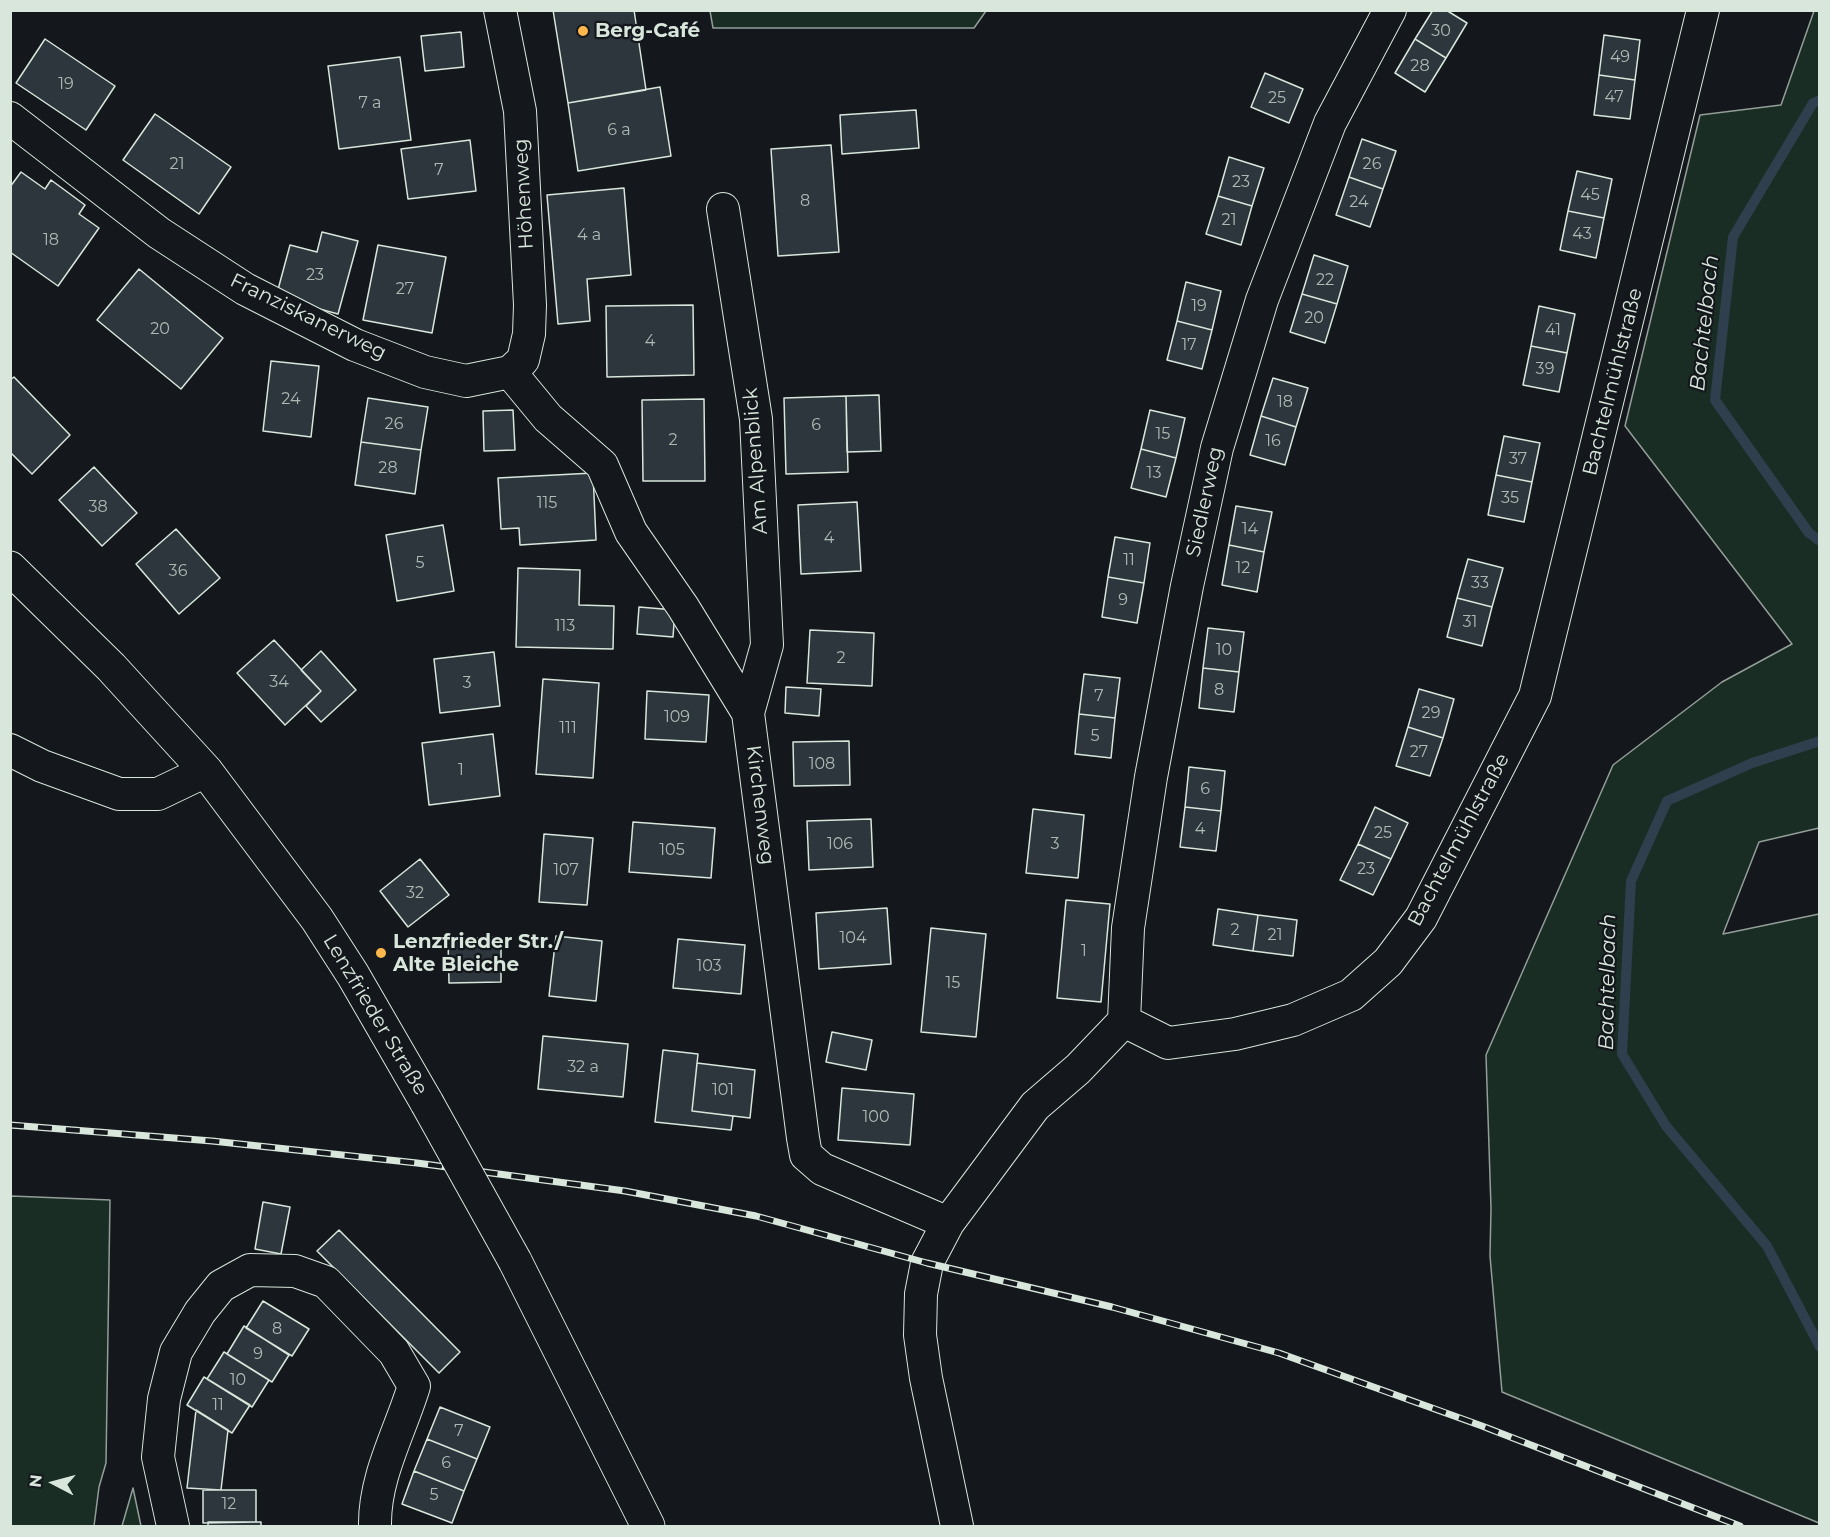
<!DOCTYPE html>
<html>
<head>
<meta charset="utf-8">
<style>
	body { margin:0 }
	#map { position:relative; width:1830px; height:1537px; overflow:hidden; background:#14181c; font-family:Montserrat,sans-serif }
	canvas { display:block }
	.frame { position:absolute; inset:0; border:12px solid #d8e6dc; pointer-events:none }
	.north { position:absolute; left:24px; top:1453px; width:60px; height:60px; -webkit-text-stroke:4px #14181c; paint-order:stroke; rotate:276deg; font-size:16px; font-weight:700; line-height:24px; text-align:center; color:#d8e6dc }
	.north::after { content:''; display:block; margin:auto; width:21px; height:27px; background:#d8e6dc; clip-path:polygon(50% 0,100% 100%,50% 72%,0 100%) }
</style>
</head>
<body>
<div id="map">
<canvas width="1830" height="1537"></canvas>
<div class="frame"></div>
<div class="north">N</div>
</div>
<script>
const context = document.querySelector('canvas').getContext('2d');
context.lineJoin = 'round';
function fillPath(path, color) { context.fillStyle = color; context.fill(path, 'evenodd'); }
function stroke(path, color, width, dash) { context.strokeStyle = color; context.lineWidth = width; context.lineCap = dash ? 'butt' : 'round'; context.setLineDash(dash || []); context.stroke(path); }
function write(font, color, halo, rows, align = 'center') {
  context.font = font + ' Montserrat,sans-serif'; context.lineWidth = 4.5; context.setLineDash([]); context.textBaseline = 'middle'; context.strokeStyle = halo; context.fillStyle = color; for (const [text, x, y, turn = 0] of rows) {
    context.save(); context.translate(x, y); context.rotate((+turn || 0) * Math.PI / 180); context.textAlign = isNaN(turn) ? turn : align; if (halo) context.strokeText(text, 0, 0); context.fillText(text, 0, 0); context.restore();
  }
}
const green = new Path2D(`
	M 710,11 L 710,10 L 986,11 L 974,28 L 713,28 Z
	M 1814,11 L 1820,11 L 1819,828 L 1759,842 L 1723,934 L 1819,914 L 1819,1523 L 1502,1392 L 1490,1256 L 1491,1208 L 1486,1055 L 1613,765 L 1722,682 L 1792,644 L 1625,426 L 1700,115 L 1781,105 Z
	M 11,1196 L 110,1200 L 106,1463 L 99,1487 L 94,1526 L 11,1526 Z
	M 133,1488 L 141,1526 L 122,1526 Z`);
fillPath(green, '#1a2d24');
stroke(green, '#939e99', 1.5);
stroke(new Path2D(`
	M 1820,100 L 1813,103 L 1733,237 L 1715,400 L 1809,533 L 1820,541
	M 1820,741 L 1752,763 L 1667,801 L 1631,881 L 1622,1054 L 1666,1126 L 1767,1246 L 1820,1347`), '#2f3f4d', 10);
const building = new Path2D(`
	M 553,10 L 634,10 L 646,90 L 568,103 Z
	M 1433,10 L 1446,10 L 1467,23 L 1446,58 L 1415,39 Z
	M 461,32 L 464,67 L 425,71 L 421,36 Z
	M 1604,35 L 1640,40 L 1635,80 L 1599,75 Z
	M 45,39 L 115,86 L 86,130 L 16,83 Z
	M 1415,39 L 1446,58 L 1425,92 L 1395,73 Z
	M 400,57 L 411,140 L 339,149 L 328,66 Z
	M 1265,73 L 1303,89 L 1289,123 L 1251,107 Z
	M 1599,75 L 1635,80 L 1630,119 L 1594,115 Z
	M 660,87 L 671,156 L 578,171 L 568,103 Z
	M 916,110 L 919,148 L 842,154 L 840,115 Z
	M 155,114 L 231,167 L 199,214 L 123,160 Z
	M 1362,139 L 1396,151 L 1383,189 L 1349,177 Z
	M 470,140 L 476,191 L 408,199 L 401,149 Z
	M 831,145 L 839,252 L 778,256 L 771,149 Z
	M 1229,157 L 1264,168 L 1252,206 L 1218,196 Z
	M 1577,171 L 1612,179 L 1604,218 L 1568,211 Z
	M 21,172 L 45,189 L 51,180 L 85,205 L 79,214 L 99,228 L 58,286 L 10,252 L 10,187 Z
	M 1349,177 L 1383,189 L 1370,227 L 1336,215 Z
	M 624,188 L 631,275 L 587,279 L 590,321 L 558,324 L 547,195 Z
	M 1218,196 L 1252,206 L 1241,245 L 1206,234 Z
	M 1568,211 L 1604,218 L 1596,258 L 1560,250 Z
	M 322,232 L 358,241 L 338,314 L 276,297 L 290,245 L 317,252 Z
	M 378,245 L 446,257 L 432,333 L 363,320 Z
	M 1314,255 L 1348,266 L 1337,304 L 1302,294 Z
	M 139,269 L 223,338 L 181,389 L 97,320 Z
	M 1186,282 L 1221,291 L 1212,330 L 1177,321 Z
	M 1302,294 L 1337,304 L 1325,343 L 1290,332 Z
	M 693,305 L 694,375 L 607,377 L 606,306 Z
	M 1539,306 L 1575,314 L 1567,353 L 1531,346 Z
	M 1177,321 L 1212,330 L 1202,369 L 1167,360 Z
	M 1531,346 L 1567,353 L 1559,392 L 1523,385 Z
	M 271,361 L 319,366 L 311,437 L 263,431 Z
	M 14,377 L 70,435 L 32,474 L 10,452 L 10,380 Z
	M 1273,378 L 1308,388 L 1296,427 L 1261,416 Z
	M 879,395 L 881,451 L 847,452 L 846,396 Z
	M 846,396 L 848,472 L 786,474 L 784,398 Z
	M 368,398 L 428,407 L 421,450 L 361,442 Z
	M 704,399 L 705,481 L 643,481 L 642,400 Z
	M 513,410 L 515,450 L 484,451 L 483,411 Z
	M 1150,410 L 1185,418 L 1176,458 L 1141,449 Z
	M 1261,416 L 1296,427 L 1285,465 L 1250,455 Z
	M 1504,436 L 1540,443 L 1532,482 L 1496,475 Z
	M 361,442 L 421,450 L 415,494 L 355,485 Z
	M 1141,449 L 1176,458 L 1166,497 L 1131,488 Z
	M 94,467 L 137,513 L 102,546 L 59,500 Z
	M 593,473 L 596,540 L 520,545 L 519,528 L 501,529 L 498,478 Z
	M 1496,475 L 1532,482 L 1524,522 L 1488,515 Z
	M 857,502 L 861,571 L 801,574 L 798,505 Z
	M 1236,506 L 1272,512 L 1264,552 L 1229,545 Z
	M 443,525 L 454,591 L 397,601 L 386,535 Z
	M 176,529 L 220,578 L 179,614 L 136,564 Z
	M 1115,537 L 1150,543 L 1144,583 L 1108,577 Z
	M 1229,545 L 1264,552 L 1257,592 L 1222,585 Z
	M 1468,559 L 1503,568 L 1492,607 L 1457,598 Z
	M 518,568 L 580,570 L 579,605 L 614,606 L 613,649 L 516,647 Z
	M 1108,577 L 1144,583 L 1137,623 L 1102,617 Z
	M 1457,598 L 1492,607 L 1482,646 L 1447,637 Z
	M 639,607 L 675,610 L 673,637 L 637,634 Z
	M 1208,628 L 1244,632 L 1239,672 L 1203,668 Z
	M 810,630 L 874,633 L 872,686 L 807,683 Z
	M 274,640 L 321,691 L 285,725 L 237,673 Z
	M 321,651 L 356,690 L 321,722 L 306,706 L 321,691 L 301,670 Z
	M 494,652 L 500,706 L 440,713 L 434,659 Z
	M 1203,668 L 1239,672 L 1234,712 L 1199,708 Z
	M 1084,674 L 1120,678 L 1115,718 L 1079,714 Z
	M 543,679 L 599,683 L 593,778 L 536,774 Z
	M 786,687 L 821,689 L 819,716 L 785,713 Z
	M 1419,689 L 1454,699 L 1443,738 L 1408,727 Z
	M 647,691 L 709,695 L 706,742 L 645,739 Z
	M 1079,714 L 1115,718 L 1111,758 L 1075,754 Z
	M 1408,727 L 1443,738 L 1430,776 L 1396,766 Z
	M 493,734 L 500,796 L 429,805 L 422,743 Z
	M 849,741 L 850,785 L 794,786 L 793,742 Z
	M 1189,767 L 1225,771 L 1221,811 L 1185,807 Z
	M 1185,807 L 1221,811 L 1216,851 L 1180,847 Z
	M 1375,807 L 1408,823 L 1391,859 L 1358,844 Z
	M 1033,809 L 1084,815 L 1078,878 L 1026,873 Z
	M 871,819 L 873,867 L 809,870 L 807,821 Z
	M 633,822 L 715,828 L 711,878 L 629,872 Z
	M 544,834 L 593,838 L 587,905 L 539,902 Z
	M 1358,844 L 1391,859 L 1373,895 L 1340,880 Z
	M 420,859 L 449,895 L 408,927 L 380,891 Z
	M 1066,900 L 1110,904 L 1101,1002 L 1057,998 Z
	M 887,908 L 891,964 L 819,969 L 816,913 Z
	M 1218,909 L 1258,915 L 1253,951 L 1213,945 Z
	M 1258,915 L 1297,920 L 1293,956 L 1253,951 Z
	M 931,928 L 986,934 L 976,1037 L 921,1032 Z
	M 556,936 L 602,941 L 596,1001 L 549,996 Z
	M 501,937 L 501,982 L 449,983 L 448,939 Z
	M 678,939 L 745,945 L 741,994 L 673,988 Z
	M 832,1032 L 872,1040 L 866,1070 L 826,1062 Z
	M 543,1036 L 628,1044 L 623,1097 L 538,1089 Z
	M 663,1050 L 698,1054 L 692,1111 L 733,1116 L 731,1130 L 655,1122 Z
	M 697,1063 L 755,1070 L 750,1118 L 692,1111 Z
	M 842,1088 L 914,1094 L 910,1145 L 838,1140 Z
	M 263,1202 L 290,1207 L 281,1254 L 255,1249 Z
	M 339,1230 L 460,1352 L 439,1373 L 317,1251 Z
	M 263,1301 L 309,1329 L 292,1356 L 246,1328 Z
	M 244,1326 L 289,1355 L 272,1382 L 227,1354 Z
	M 224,1352 L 269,1380 L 252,1407 L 207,1379 Z
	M 204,1377 L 250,1405 L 232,1433 L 187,1405 Z
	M 440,1407 L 490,1427 L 477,1459 L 427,1439 Z
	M 196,1410 L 228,1430 L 221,1490 L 187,1488 Z
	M 427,1439 L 477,1459 L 464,1491 L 414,1471 Z
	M 414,1471 L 464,1491 L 452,1523 L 402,1504 Z
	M 203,1490 L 256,1490 L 256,1522 L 203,1523 Z
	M 208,1522 L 261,1522 L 261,1526 L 208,1526 Z`);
fillPath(building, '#2c363c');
stroke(building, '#d8e6dc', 1.5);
const minor = new Path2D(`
	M 500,10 L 520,111 L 530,305 L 529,334 L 523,360 L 510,372
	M 10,118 L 159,233 L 245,289 L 355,345 L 425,372 L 466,381 L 510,372
	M 723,209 L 756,419 L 767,645 L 748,713
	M 510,372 L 548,418 L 602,465 L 631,532 L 683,607 L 748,713 L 803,1138 L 806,1155 L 822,1169 L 948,1223
	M 10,750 L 42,766 L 119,794 L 158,794 L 206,771
	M 1124,1021 L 1128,928 L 1151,777 L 1187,586 L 1217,448 L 1262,300 L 1330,123 L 1390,10
	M 173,1526 L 158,1457 L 164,1399 L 176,1352 L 200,1312 L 221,1286 L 250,1270 L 295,1271 L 326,1282 L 394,1352 L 414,1386 C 400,1432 374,1477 375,1526
	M 957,1526 L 926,1378 L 920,1335 L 921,1294 L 927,1263 L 948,1223 L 1035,1106 L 1078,1069 L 1124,1021 L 1168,1043 L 1235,1034 L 1293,1020 L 1351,995 L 1388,962 L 1421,918 L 1535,696 L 1703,10`);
const tertiary = new Path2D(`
	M 10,568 L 111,667 L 206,771 L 317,919 L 353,975 L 427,1103
	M 515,1261 L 648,1526`);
stroke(minor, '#d8e6dc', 34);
stroke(tertiary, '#d8e6dc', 35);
stroke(minor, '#14181c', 32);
stroke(tertiary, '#14181c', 33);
const rail = new Path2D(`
	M 10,1125 L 212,1141 L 417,1163 L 625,1191 L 756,1216 L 927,1263 L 1112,1307 L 1279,1353 L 1482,1426 L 1740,1526`);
stroke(rail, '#d8e6dc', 7);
stroke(rail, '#14181c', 4.5, [14]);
const tertiaryBridge = new Path2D(`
	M 427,1103 L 515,1261`);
stroke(tertiaryBridge, '#d8e6dc', 35, []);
stroke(tertiaryBridge, '#14181c', 33);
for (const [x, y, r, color] of [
	[583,31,6,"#ffb74d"],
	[381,953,6,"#ffb74d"]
]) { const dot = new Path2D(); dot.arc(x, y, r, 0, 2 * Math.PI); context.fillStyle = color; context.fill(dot); stroke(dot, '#14181c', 2); }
write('16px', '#adbab4', null, [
	["30",1441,31],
	["49",1620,57],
	["28",1420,66],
	["19",66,84],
	["47",1614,97],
	["25",1277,98],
	["7 a",370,103],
	["6 a",619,130],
	["21",177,164],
	["26",1372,164],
	["7",439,170],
	["23",1241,182],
	["45",1590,195],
	["8",805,201],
	["24",1359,202],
	["21",1229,220],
	["43",1582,234],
	["4 a",589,235],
	["18",51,240],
	["23",315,275],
	["22",1325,280],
	["27",405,289],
	["19",1199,306],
	["20",1314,318],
	["20",160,329],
	["41",1553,330],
	["4",650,341],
	["17",1189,345],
	["39",1545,369],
	["24",291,399],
	["18",1285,402],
	["26",394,424],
	["6",816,425],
	["15",1163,434],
	["2",673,440],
	["16",1273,441],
	["37",1518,459],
	["28",388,468],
	["13",1154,473],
	["35",1510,498],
	["115",547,503],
	["38",98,507],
	["14",1250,529],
	["4",829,538],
	["11",1129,560],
	["5",420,563],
	["12",1243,568],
	["36",178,571],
	["33",1480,583],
	["9",1123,600],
	["31",1470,622],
	["113",565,626],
	["10",1224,650],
	["2",841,658],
	["34",279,682],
	["3",467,683],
	["8",1219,690],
	["7",1099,696],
	["29",1431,713],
	["109",677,717],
	["111",568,728],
	["5",1095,736],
	["27",1419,752],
	["108",822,764],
	["1",461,770],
	["6",1205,789],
	["4",1200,829],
	["25",1383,833],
	["106",840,844],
	["3",1055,844],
	["105",672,850],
	["23",1366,869],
	["107",566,870],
	["32",415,893],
	["2",1235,930],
	["21",1275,935],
	["104",853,938],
	["1",1084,951],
	["103",709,966],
	["15",953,983],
	["32 a",583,1067],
	["101",723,1090],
	["100",876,1117],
	["8",277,1329],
	["9",258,1354],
	["10",238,1380],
	["11",218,1405],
	["7",459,1431],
	["6",446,1463],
	["5",434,1495],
	["12",229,1504]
]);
write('bold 20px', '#d8e6dc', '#14181c', [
	["Berg-Café",595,31],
	["Lenzfrieder Str./",393,942],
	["Alte Bleiche",393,965]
], 'left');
write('20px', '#d8e6dc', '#14181c', [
	["Höhenweg",524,194,-93],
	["Franziskanerweg",308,317,26],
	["Bachtelmühlstraße",1613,382,-76],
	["Am Alpenblick",756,461,-94],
	["Siedlerweg",1205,502,-78],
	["Kirchenweg",760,805,83],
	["Bachtelmühlstraße",1459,840,-62],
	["Lenzfrieder Straße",375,1015,59]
]);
write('italic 21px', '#d8e6dc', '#14181c', [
	["Bachtelbach",1705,323,-84],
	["Bachtelbach",1608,982,-89]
]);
</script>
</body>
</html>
